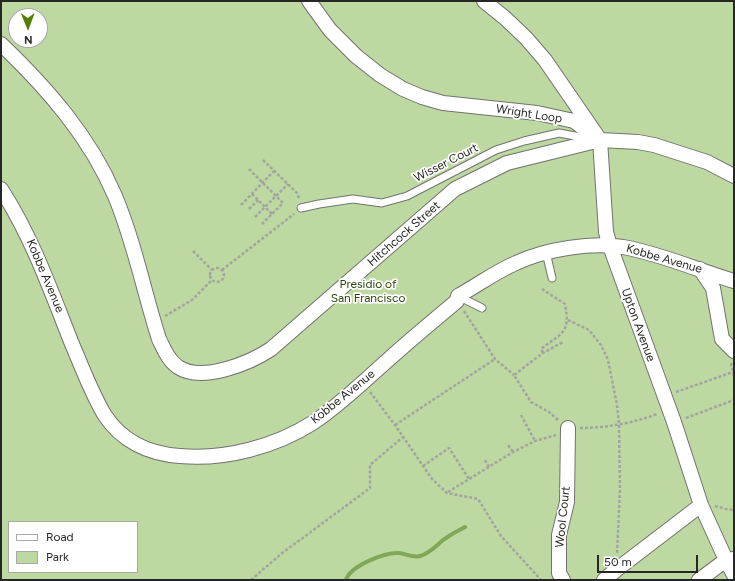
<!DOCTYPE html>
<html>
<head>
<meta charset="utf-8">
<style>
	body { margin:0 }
	#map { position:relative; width:735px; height:581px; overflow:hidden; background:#f0f2ee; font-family:Figtree,sans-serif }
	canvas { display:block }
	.frame { position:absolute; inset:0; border:2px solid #262725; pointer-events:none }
	.legend { position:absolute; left:8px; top:521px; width:130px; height:52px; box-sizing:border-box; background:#fff; border:1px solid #a8a9a8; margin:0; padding:5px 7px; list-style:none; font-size:12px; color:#262725 }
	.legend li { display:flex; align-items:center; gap:8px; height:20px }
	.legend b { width:20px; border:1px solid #a8a9a8 }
	.north { position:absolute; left:8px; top:8px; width:40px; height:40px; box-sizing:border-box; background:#fff; border:1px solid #a8a9a8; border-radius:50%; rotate:179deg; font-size:11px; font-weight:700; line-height:16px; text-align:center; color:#262725 }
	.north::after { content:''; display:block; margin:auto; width:14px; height:18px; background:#547f02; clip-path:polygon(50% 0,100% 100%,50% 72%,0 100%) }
	.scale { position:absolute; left:597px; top:555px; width:101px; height:18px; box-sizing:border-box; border:2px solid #262725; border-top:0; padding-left:5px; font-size:12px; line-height:14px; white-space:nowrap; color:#262725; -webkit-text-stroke:3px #fff; paint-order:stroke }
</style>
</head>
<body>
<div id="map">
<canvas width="735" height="581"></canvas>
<div class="frame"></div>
<ul class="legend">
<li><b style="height:5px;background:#fff"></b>Road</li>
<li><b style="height:11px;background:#bdd9a1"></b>Park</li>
</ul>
<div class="north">N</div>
<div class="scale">50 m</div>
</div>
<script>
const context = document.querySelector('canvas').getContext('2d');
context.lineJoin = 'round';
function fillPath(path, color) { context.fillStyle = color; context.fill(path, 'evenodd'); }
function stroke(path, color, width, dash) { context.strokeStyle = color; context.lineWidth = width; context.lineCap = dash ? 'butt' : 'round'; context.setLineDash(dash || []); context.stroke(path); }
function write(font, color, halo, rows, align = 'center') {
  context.font = font + ' Figtree,sans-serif'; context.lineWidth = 3.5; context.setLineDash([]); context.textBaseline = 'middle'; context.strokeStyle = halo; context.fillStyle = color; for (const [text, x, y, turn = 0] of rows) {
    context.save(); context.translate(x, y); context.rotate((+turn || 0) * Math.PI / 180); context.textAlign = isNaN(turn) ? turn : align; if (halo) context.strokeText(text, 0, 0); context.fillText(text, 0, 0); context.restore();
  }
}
fillPath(new Path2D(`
	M 1,1 L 734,1 L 734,580 L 1,580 ZM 16,16 L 40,16 L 40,40 L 16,40 ZM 9,522 L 137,522 L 137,572 L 9,572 Z`), '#bdd9a1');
stroke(new Path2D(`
	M 346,580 C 350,566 385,552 399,553 C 406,554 413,558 420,556 C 430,553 436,546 443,540 C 450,535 457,531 465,527`), '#82a756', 4);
const lane = new Path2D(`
	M 301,208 L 319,204 L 353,199 L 382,203 L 407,196 L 496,150 L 524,141 L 559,133 L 591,139
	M 546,252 L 552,278
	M 458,296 L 482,308`);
const street = new Path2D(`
	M 309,1 L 330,30 L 356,56 L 380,75 L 403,89 L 422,97 L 443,103 L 537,113 L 574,121 L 591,134
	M 484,1 L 505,18 L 526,38 L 545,60 L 600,140 L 606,232 L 610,246 L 674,422 L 701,505 L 726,560 L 734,575
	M 1,44 C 47,88 90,137 115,196 C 134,241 144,292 159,339 C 164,349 168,360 178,367 C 202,383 250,363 271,349 L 455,189 L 507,163 L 600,140 L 638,142 L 654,145 L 707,162 L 734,176
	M 1,189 C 32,237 51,291 72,344 C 82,367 91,392 104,414 C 121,441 149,454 180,456 C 225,460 275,447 314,422 C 340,405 364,381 388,360 C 410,340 433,321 457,301 L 458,296 C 478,285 495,272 516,263 C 546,249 591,242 623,247 C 662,254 697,270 734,281
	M 700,269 L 713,288 L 722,339 L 734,351
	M 563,580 L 559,573 L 559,535 L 567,502 L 568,428
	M 604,580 L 616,570 L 701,505
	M 699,580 L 726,560 L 734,559`);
stroke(lane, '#71736f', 9);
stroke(street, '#71736f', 16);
stroke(new Path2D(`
	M 263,160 L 298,194 L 299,199
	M 249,169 L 283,203 L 262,224
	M 252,194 L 272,214
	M 241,205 L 274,171
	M 249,209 L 258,200
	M 255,217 L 288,184
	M 193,251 L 212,270
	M210 275a7 7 0 1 1 14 0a7 7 0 1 1-14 0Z
	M 222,270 L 294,214
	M 542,289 L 565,304 C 571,334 561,333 541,349 L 543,353
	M 464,311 L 495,359 L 514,375
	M 165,316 L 192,300 L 212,280
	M 568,320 L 589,330 L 601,345 L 608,360 L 617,405 L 619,424 L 620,489 L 617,553
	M 731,363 L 734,376
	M 370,392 L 395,425 L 432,479 L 447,493 L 478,499 L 501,536 L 541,580
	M 676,392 L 733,372
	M 521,415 L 535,441
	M 686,418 L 734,400
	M 558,420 L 549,412 L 531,402 L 514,375 L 543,353 L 563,342
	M 395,425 L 495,359
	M 580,428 C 606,428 633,423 657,414
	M 508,445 L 513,452
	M 485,460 L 489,467
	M 423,466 L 449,448 L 469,479
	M 448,492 L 513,452 L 535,441 L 556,435
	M 715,506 L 726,509 L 734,510
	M 251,580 L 281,554 L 370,488 L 370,465 L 403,437`), '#a2a4a1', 2.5, [3, 2]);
stroke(lane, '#fff', 7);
stroke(street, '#fff', 14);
write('12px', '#262725', '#fff', [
	["Wright Loop",529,114,9],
	["Wisser Court",446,163,-27],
	["Hitchcock Street",404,234,-41],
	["Kobbe Avenue",664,259,16],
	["Kobbe Avenue",45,276,67],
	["Upton Avenue",638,325,70],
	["Kobbe Avenue",343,397,-39],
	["Wool Court",563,517,-84]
]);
write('12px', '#2d4509', '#fff', [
	["Presidio of",368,284],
	["San Francisco",368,298]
]);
</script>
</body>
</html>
